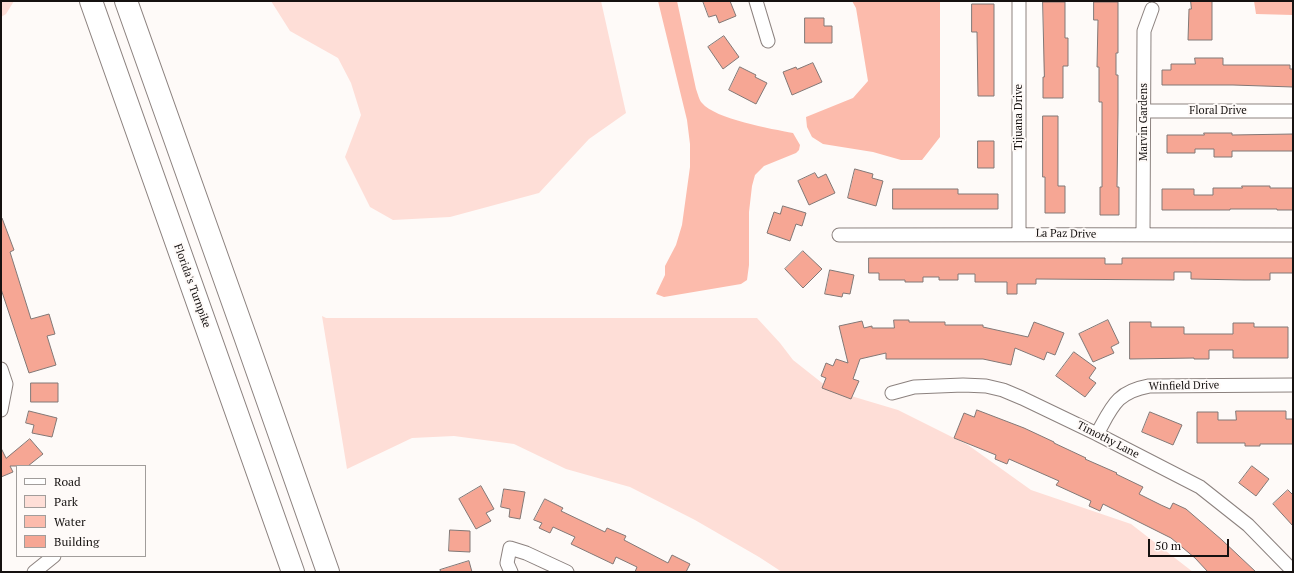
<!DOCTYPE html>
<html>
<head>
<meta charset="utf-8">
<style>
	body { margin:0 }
	#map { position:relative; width:1294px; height:573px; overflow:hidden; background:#fefaf8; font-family:"PT Serif",serif }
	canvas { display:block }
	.frame { position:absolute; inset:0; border:2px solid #151110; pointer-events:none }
	.legend { position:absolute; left:16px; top:465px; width:130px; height:92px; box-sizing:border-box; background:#fefaf8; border:1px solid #a19d9b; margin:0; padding:5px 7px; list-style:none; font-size:12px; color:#151110 }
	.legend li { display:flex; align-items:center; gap:8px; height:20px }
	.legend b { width:20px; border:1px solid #a19d9b }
	.scale { position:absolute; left:1148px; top:539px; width:81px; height:18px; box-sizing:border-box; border:2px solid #151110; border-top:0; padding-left:5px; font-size:12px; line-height:14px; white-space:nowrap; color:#151110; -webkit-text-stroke:3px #fefaf8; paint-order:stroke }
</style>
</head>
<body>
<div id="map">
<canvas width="1294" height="573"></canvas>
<div class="frame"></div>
<ul class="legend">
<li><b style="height:5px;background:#fff"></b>Road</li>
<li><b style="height:11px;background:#feded7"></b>Park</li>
<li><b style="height:11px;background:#fcbbac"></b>Water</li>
<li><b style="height:11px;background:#f6a694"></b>Building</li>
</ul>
<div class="scale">50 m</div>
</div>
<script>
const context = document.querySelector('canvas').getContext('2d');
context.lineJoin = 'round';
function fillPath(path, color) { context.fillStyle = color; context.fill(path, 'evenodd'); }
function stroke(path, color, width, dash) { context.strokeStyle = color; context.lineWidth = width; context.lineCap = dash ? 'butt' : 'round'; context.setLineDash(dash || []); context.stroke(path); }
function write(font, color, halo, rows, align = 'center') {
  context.font = font + ' "PT Serif",serif'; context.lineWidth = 4; context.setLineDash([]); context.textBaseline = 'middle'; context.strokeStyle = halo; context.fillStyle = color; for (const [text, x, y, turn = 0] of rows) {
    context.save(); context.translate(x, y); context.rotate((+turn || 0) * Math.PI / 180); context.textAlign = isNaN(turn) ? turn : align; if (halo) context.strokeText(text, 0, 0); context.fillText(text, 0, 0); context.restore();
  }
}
fillPath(new Path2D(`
	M 1,1 L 14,1 L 6,14 L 1,17 Z
	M 271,1 L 601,1 L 626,113 L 589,139 L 539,193 L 450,217 L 393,220 L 370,207 L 345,157 L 361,115 L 351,83 L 338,58 L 290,31 Z
	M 322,316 L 326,318 L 757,318 L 780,343 L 793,360 L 831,390 L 898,410 L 968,445 L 1031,490 L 1131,524 L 1193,572 L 782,572 L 759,557 L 695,520 L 630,487 L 566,469 L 514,444 L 454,436 L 412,438 L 347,469 Z`), '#feded7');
fillPath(new Path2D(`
	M 658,1 L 677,1 L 696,89 C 698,94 699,100 702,103 C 715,119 772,129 793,133 L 800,145 L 799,150 L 796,153 L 764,166 L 755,175 L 752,186 L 749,212 L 749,265 L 747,280 L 741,284 L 664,297 L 656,294 L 665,275 L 665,266 L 676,245 L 682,225 L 690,167 L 690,144 L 687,120 Z
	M 852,1 L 940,1 L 940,137 L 922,160 L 901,160 L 873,152 L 823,144 L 812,137 L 807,127 L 806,117 L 853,98 L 868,81 L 856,8 Z
	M 1254,1 L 1293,1 L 1293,15 L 1256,14 Z`), '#fcbbac');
const building = new Path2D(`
	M 703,1 L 730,1 L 736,16 L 719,23 L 716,15 L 709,17 Z
	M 1191,1 L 1212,1 L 1212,40 L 1188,40 L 1189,9 L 1191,9 Z
	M 1043,2 L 1065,2 L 1065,38 L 1068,38 L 1068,66 L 1063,66 L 1063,98 L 1043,98 L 1043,77 L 1044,77 Z
	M 1094,2 L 1118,2 L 1118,53 L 1116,53 L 1116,75 L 1118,75 L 1118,113 L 1117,187 L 1119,187 L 1119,215 L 1100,215 L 1100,187 L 1102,187 L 1102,102 L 1099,102 L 1099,67 L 1097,67 L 1098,20 L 1094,20 Z
	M 972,4 L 994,4 L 994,96 L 978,96 L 977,32 L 972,32 Z
	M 805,18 L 824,18 L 824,26 L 832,26 L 832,43 L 805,43 Z
	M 724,36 L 739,57 L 723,69 L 708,47 Z
	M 1195,58 L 1223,58 L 1223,65 L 1290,65 L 1290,69 L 1293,69 L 1293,87 L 1233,85 L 1162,85 L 1162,70 L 1171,70 L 1171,64 L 1195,64 Z
	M 813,63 L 822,82 L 792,95 L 783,72 L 796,67 L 797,69 Z
	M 740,67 L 756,75 L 755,77 L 767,83 L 756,104 L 729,90 Z
	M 1043,116 L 1058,116 L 1058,186 L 1065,186 L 1065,213 L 1045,213 L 1045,177 L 1043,177 Z
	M 1204,133 L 1232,133 L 1232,135 L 1293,134 L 1293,151 L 1232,151 L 1232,157 L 1214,157 L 1214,149 L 1195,149 L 1195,153 L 1167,153 L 1167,135 L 1204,135 Z
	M 978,141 L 994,141 L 994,168 L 978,168 Z
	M 855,169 L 873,174 L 872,178 L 883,181 L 876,206 L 848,198 Z
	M 815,173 L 818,178 L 826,174 L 835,193 L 809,205 L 798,181 Z
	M 1242,186 L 1270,186 L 1270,188 L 1293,188 L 1293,210 L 1277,210 L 1277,209 L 1230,209 L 1230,210 L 1162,210 L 1162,189 L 1194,189 L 1194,195 L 1213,195 L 1213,188 L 1242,188 Z
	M 893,189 L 958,189 L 958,194 L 998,194 L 998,209 L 893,209 Z
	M 783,206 L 806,213 L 802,226 L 796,224 L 790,241 L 767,233 L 774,212 L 780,214 Z
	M 1,218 L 2,218 L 14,250 L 10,252 L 31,319 L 49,314 L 55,334 L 47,336 L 56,365 L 29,373 L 1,289 Z
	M 803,251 L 822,269 L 803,288 L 785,269 Z
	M 869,258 L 1105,258 L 1105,264 L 1122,264 L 1122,258 L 1293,258 L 1293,273 L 1270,273 L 1270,280 L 1244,280 L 1191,279 L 1191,272 L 1174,272 L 1174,280 L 1036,279 L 1036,284 L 1017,284 L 1017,294 L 1007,294 L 1007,282 L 975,282 L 975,274 L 958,274 L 958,280 L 939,280 L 939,277 L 923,277 L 923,282 L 905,282 L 905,280 L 879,280 L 879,273 L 869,273 Z
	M 830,270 L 854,275 L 850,294 L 843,293 L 842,297 L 825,294 Z
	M 894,320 L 909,320 L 909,322 L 945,322 L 945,325 L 983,325 L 983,327 L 1028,337 L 1034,322 L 1064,333 L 1055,355 L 1047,352 L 1044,360 L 1015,348 L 1011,365 L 983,359 L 886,359 L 886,353 L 860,359 L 853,379 L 859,381 L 851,399 L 822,388 L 826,378 L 821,376 L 826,363 L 833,366 L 836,359 L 848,363 L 839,326 L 862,321 L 864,328 L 872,326 L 872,328 L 894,328 Z
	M 1108,320 L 1119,343 L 1111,347 L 1114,353 L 1093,362 L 1079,334 Z
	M 1130,322 L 1151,322 L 1151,327 L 1184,327 L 1184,334 L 1233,334 L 1233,323 L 1254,323 L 1254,327 L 1288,327 L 1288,358 L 1233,358 L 1233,350 L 1209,350 L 1209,359 L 1194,359 L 1194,358 L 1130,359 Z
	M 1074,352 L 1096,368 L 1089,378 L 1096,383 L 1085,397 L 1056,376 Z
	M 31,383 L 58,383 L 58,402 L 31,402 Z
	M 977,410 L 1024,428 L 1054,442 L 1054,443 L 1086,458 L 1085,459 L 1117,473 L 1116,474 L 1143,487 L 1139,494 L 1161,505 L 1170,509 L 1173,503 L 1186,509 L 1222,540 L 1256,572 L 1208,572 L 1195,558 L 1171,538 L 1103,504 L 1100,511 L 1089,506 L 1091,501 L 1056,485 L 1059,481 L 1009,459 L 1007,464 L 995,459 L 996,455 L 954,438 L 964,413 L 974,417 Z
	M 29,411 L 57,418 L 52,437 L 32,433 L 34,425 L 26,423 Z
	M 1236,411 L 1286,411 L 1286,419 L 1293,419 L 1293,444 L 1260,444 L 1260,446 L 1245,446 L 1245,443 L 1197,443 L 1197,412 L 1218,412 L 1218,420 L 1236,420 Z
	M 1150,412 L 1182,425 L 1173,445 L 1142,432 Z
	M 30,439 L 43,454 L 28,466 L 10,466 L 13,472 L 1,477 L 1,448 L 6,458 Z
	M 1252,466 L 1269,479 L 1256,496 L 1239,483 Z
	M 481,486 L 494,509 L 486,513 L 491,521 L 476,529 L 459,499 Z
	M 504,489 L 525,492 L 520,519 L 509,517 L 510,509 L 501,507 Z
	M 1288,490 L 1293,495 L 1293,526 L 1273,504 Z
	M 545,499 L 563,508 L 561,511 L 605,532 L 607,528 L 626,536 L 624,540 L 668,563 L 672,555 L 690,564 L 686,572 L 687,572 L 635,572 L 637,567 L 616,557 L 613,564 L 571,544 L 575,537 L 553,527 L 550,533 L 539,528 L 542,523 L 534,520 Z
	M 450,530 L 470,531 L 470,552 L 449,551 Z
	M 469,561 L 472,572 L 441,572 L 440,570 Z`);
fillPath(building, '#f6a694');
stroke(building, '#827876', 1);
const minor = new Path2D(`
	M 756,1 L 768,41
	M 1019,1 L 1019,234
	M 1144,111 L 1293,111
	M 839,235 C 990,234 1142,235 1293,235
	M 1143,235 L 1144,31 L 1152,9
	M 1,369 L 6,384 L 1,410
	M 892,393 L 914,387 L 963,385 L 986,386 L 1003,390 L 1022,398 L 1097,434 L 1200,487 L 1248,525 L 1293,571
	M 1097,434 C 1112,407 1116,392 1149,386 L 1293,385
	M 34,572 L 54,556
	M 511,572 L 507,563 L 510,548 L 526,553 L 567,572`);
const motorway = new Path2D(`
	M 91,1 L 293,572
	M 126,1 L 245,336 L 328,572`);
stroke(minor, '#8c827f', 15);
stroke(motorway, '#8c827f', 24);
stroke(minor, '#fff', 13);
stroke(motorway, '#fff', 22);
write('11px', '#151110', '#fefaf8', [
	["Floral Drive",1218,111],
	["Tijuana Drive",1019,117,-90],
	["Marvin Gardens",1144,122,-90],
	["La Paz Drive",1066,234,1],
	["Florida's Turnpike",192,286,70],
	["Winfield Drive",1184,386,-1],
	["Timothy Lane",1108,440,27]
]);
</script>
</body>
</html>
